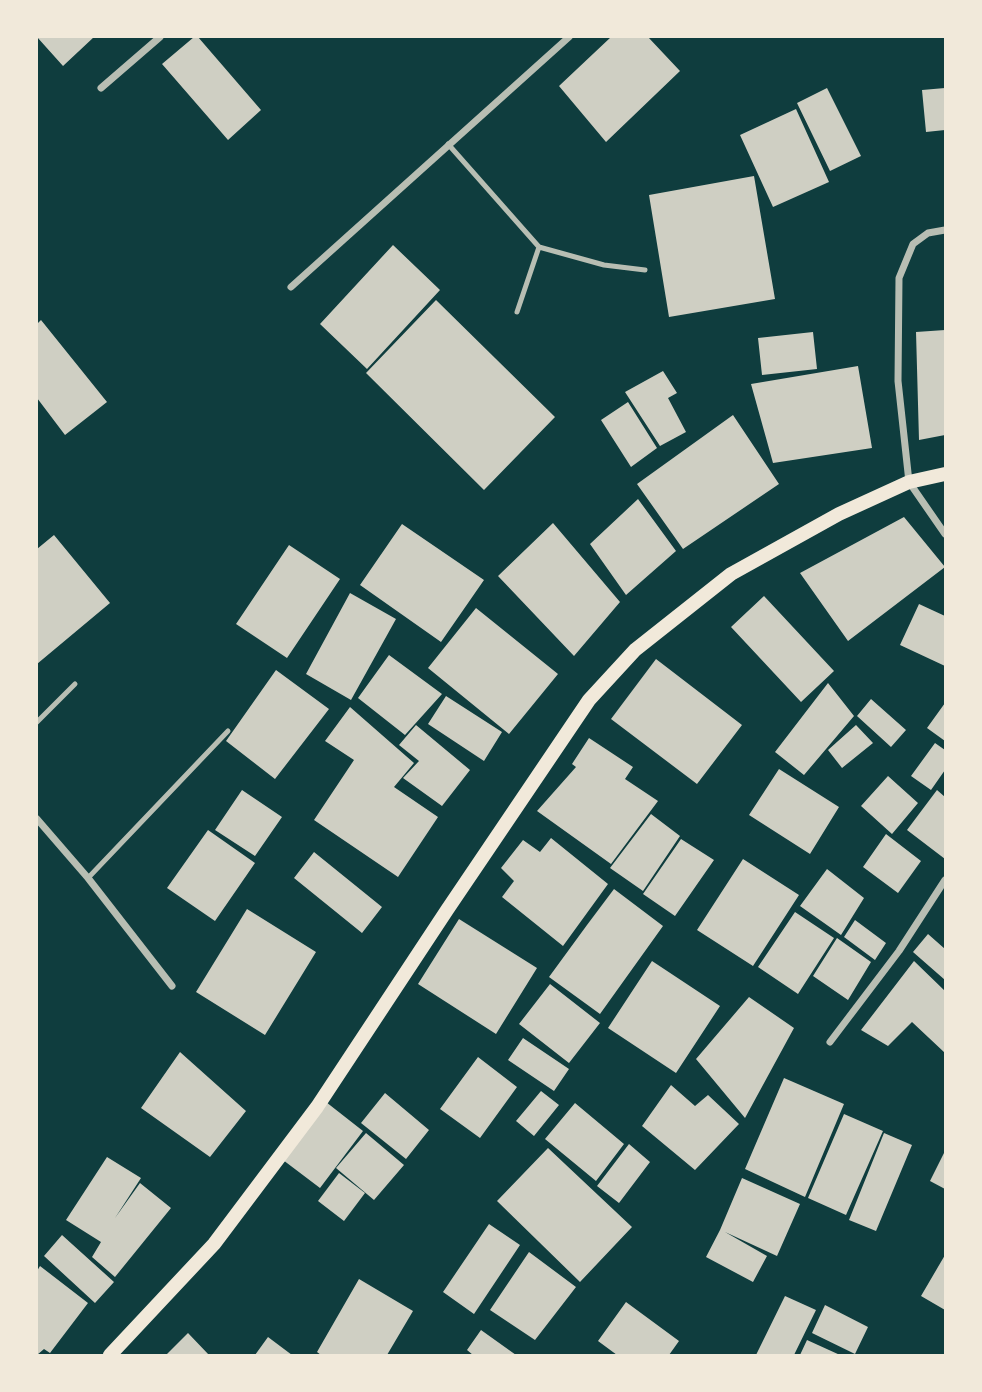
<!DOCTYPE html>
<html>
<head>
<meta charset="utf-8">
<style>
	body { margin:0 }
	#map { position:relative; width:982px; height:1392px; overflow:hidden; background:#0f3d3e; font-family:Literata,serif }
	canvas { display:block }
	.frame { position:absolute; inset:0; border:38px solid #f1e9da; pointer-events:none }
</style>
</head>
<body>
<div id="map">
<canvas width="982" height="1392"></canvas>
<div class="frame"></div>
</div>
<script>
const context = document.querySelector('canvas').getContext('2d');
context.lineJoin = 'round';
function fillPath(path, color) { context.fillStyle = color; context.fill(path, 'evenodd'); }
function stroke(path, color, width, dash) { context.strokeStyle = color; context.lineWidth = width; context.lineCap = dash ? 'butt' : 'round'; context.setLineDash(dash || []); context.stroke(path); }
fillPath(new Path2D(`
	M 37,37 L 94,37 L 63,66 Z
	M 194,37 L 198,37 L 261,110 L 228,140 L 162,64 Z
	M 611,37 L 648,37 L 680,71 L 606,142 L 559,86 Z
	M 827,88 L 861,156 L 830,171 L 797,103 Z
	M 945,88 L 945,130 L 926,132 L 922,90 Z
	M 796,109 L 829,182 L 773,207 L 740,135 Z
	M 754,176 L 775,299 L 669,317 L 649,195 Z
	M 393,245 L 440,290 L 367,369 L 320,324 Z
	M 436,300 L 555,417 L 484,490 L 366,373 Z
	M 41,320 L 107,402 L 65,435 L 37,398 L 37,324 Z
	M 945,330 L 945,435 L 919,440 L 916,332 Z
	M 813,332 L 817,369 L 762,375 L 758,338 Z
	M 858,366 L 872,448 L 773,463 L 751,384 Z
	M 663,371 L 677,393 L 668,398 L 686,432 L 660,446 L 625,392 Z
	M 628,402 L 657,448 L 631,467 L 601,420 Z
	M 733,415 L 779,484 L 683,549 L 637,484 Z
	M 638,499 L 676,551 L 626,595 L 590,544 Z
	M 904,517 L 945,567 L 848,641 L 800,573 Z
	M 553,523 L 620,602 L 574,656 L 498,576 Z
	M 402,524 L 484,580 L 441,642 L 360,585 Z
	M 54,535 L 110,603 L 37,664 L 37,549 Z
	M 289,545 L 340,579 L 287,658 L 236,624 Z
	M 350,593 L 396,619 L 351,700 L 306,674 Z
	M 764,596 L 834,671 L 801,702 L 731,627 Z
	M 919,604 L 945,616 L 945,666 L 900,645 Z
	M 476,608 L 558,674 L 509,734 L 428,668 Z
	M 389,655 L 442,694 L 405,735 L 358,698 Z
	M 656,659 L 742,725 L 697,784 L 611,719 Z
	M 276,670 L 329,709 L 275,779 L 226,741 Z
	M 828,683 L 854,716 L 804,775 L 775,752 Z
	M 446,696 L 502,732 L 484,761 L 428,724 Z
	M 871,699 L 906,730 L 891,747 L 857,716 Z
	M 945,703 L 945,741 L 927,728 Z
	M 350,707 L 414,763 L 394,787 L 438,817 L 398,877 L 314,820 L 354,760 L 325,741 Z
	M 416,725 L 470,770 L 442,806 L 403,778 L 419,761 L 399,745 Z
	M 856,725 L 873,743 L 842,768 L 828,750 Z
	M 589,738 L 633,767 L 625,779 L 658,801 L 611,864 L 537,811 L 576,767 L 572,764 Z
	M 935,743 L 945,750 L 945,770 L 931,790 L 911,776 Z
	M 779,769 L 839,807 L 810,854 L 749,815 Z
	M 888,776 L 918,803 L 892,834 L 861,806 Z
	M 242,790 L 282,817 L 255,856 L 215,830 Z
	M 937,790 L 945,797 L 945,859 L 907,830 Z
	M 651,814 L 680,836 L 643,891 L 610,868 Z
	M 208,830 L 255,863 L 215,921 L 167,888 Z
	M 886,834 L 921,861 L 898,893 L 863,867 Z
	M 551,838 L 608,884 L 563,946 L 502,897 L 514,881 L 501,868 L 523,840 L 540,852 Z
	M 681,839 L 714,860 L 675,916 L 643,894 Z
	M 314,852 L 382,907 L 362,933 L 294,878 Z
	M 743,859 L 799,895 L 753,966 L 697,930 Z
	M 827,869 L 864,898 L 841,935 L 800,906 Z
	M 614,889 L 663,926 L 600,1014 L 549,977 L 587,925 L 594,930 L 587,925 Z
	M 247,909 L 316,952 L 265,1035 L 196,992 Z
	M 795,912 L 834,938 L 798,994 L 758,967 Z
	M 459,919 L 537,968 L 496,1034 L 418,984 Z
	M 855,920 L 886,943 L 875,960 L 844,937 Z
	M 928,934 L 945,949 L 945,980 L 913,952 Z
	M 837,938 L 871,962 L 848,1000 L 813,976 Z
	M 652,961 L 720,1006 L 676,1073 L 608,1028 Z
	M 914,961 L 945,991 L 945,1053 L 912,1022 L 888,1046 L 861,1030 Z
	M 550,984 L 600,1023 L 569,1063 L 519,1024 Z
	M 749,997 L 794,1028 L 745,1118 L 696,1059 Z
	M 523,1038 L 569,1069 L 554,1091 L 508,1060 Z
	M 180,1052 L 246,1111 L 210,1157 L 141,1108 Z
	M 478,1057 L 517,1087 L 480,1138 L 440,1109 Z
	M 784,1078 L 844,1104 L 805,1197 L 745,1169 Z
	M 671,1085 L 695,1106 L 708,1095 L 739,1124 L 695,1170 L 642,1126 Z
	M 541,1091 L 559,1105 L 534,1136 L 516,1121 Z
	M 385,1093 L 429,1130 L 406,1159 L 361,1123 Z
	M 326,1102 L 363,1131 L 320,1188 L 283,1160 Z
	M 575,1103 L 624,1144 L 596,1181 L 545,1139 Z
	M 844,1114 L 883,1131 L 846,1215 L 808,1198 Z
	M 366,1133 L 404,1165 L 374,1200 L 336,1168 Z
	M 884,1133 L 912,1145 L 876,1231 L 849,1220 Z
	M 629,1144 L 650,1162 L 619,1203 L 597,1186 Z
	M 548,1148 L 632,1227 L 580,1282 L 497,1201 Z
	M 945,1151 L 945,1189 L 930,1181 Z
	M 107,1157 L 141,1178 L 115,1218 L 140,1183 L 171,1208 L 115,1277 L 92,1257 L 101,1242 L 66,1220 Z
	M 339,1173 L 365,1193 L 344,1221 L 318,1201 Z
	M 742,1178 L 800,1204 L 777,1256 L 725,1232 L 767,1256 L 753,1282 L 706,1257 L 720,1230 Z
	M 489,1224 L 520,1245 L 474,1314 L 443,1292 Z
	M 62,1235 L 114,1282 L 95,1303 L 44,1256 Z
	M 529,1252 L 576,1287 L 535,1340 L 490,1310 Z
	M 945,1255 L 945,1310 L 921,1296 Z
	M 40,1266 L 88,1303 L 50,1353 L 44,1349 L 37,1355 L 37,1271 Z
	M 359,1279 L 413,1311 L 387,1355 L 321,1355 L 317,1352 Z
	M 785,1296 L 816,1310 L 794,1355 L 756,1355 Z
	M 626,1302 L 679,1341 L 669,1355 L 617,1355 L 598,1341 Z
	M 825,1305 L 868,1327 L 855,1354 L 812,1333 Z
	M 481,1330 L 516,1355 L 473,1355 L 467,1350 Z
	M 188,1333 L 209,1355 L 166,1355 Z
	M 268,1337 L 292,1355 L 255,1355 Z
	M 807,1340 L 840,1355 L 800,1355 Z`), '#cfcfc3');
stroke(new Path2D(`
	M 448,144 L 539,247 L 604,265 L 645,270
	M 517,312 L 539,247
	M 37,722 L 75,684
	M 88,878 L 228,731`), '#b8beb3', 5);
stroke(new Path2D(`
	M 101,88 L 160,37
	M 945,230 L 928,233 L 913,244 L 899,278 L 898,381 L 909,482 L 945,534
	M 291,287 L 569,37
	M 37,819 L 88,878 L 172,986
	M 830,1042 L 899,951 L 945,880`), '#b8beb3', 7);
stroke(new Path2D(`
	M 110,1355 L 214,1244 L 317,1107 L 447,910 L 589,700 L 635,650 L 731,574 L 839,514 L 909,482 L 945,474`), '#f1e9da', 14);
</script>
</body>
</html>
